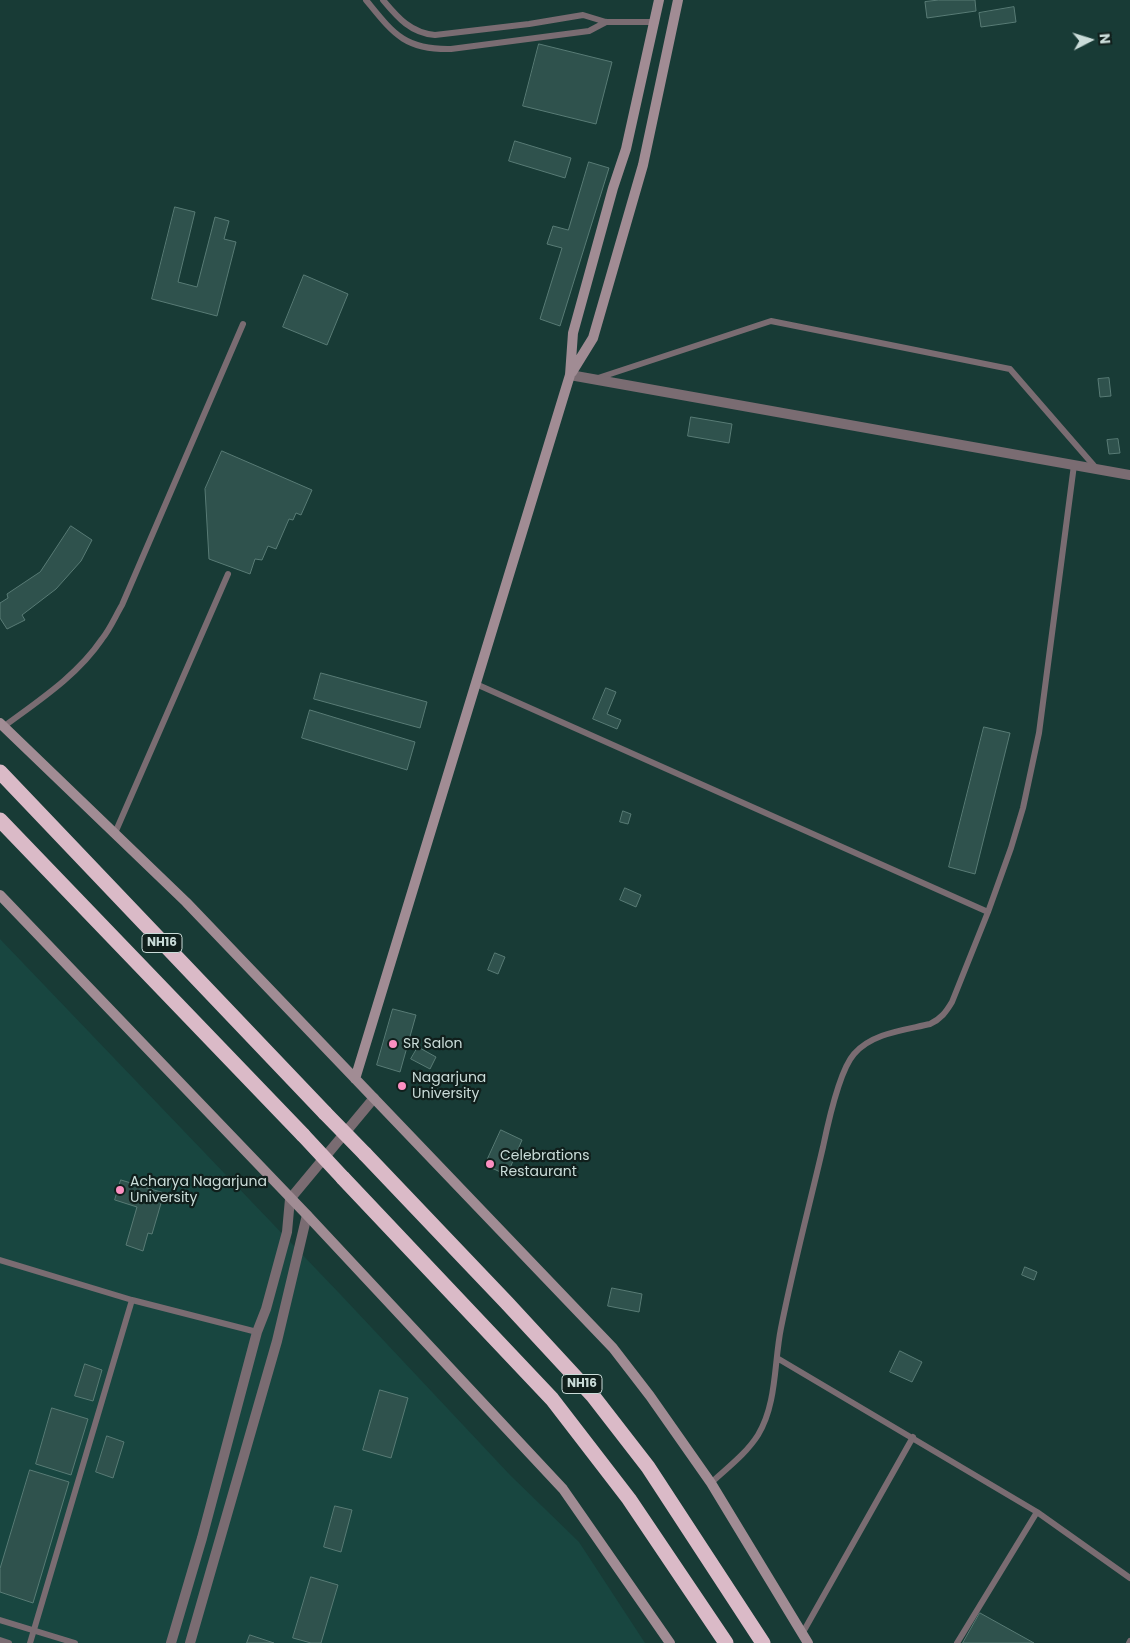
<!DOCTYPE html>
<html>
<head>
<meta charset="utf-8">
<style>
	body { margin:0 }
	#map { position:relative; width:1130px; height:1643px; overflow:hidden; background:#183b36; font-family:Poppins,sans-serif }
	canvas { display:block }
	.north { position:absolute; left:1065px; top:15px; width:50px; height:50px; -webkit-text-stroke:4px #101f1c; paint-order:stroke; rotate:85deg; font-size:14px; font-weight:700; line-height:20px; text-align:center; color:#cadcd9 }
	.north::after { content:''; display:block; margin:auto; width:18px; height:22px; background:#cadcd9; clip-path:polygon(50% 0,100% 100%,50% 72%,0 100%) }
</style>
</head>
<body>
<div id="map">
<canvas width="1130" height="1643"></canvas>
<div class="north">N</div>
</div>
<script>
const context = document.querySelector('canvas').getContext('2d');
context.lineJoin = 'round';
function fillPath(path, color) { context.fillStyle = color; context.fill(path, 'evenodd'); }
function stroke(path, color, width, dash) { context.strokeStyle = color; context.lineWidth = width; context.lineCap = dash ? 'butt' : 'round'; context.setLineDash(dash || []); context.stroke(path); }
function write(font, color, halo, rows, align = 'center') {
  context.font = font + ' Poppins,sans-serif'; context.lineWidth = 4.5; context.setLineDash([]); context.textBaseline = 'middle'; context.strokeStyle = halo; context.fillStyle = color; for (const [text, x, y, turn = 0] of rows) {
    context.save(); context.translate(x, y); context.rotate((+turn || 0) * Math.PI / 180); context.textAlign = isNaN(turn) ? turn : align; if (halo) context.strokeText(text, 0, 0); context.fillText(text, 0, 0); context.restore();
  }
}
fillPath(new Path2D(`
	M 0,939 L 340,1294 L 510,1475 L 579,1542 L 645,1643 L 0,1643 Z`), '#184640');
const building = new Path2D(`
	M 939,0 L 975,0 L 976,11 L 927,18 L 925,2 Z
	M 1014,7 L 1016,22 L 981,27 L 979,13 Z
	M 539,44 L 612,62 L 596,124 L 523,106 Z
	M 515,141 L 571,158 L 565,178 L 509,161 Z
	M 589,162 L 609,168 L 560,326 L 540,319 L 562,248 L 547,244 L 553,226 L 568,230 Z
	M 175,207 L 195,212 L 178,282 L 197,287 L 215,217 L 229,221 L 224,239 L 236,242 L 217,316 L 152,299 Z
	M 304,275 L 348,294 L 327,345 L 283,327 Z
	M 1109,378 L 1111,396 L 1100,397 L 1098,379 Z
	M 691,417 L 732,424 L 729,443 L 688,436 Z
	M 1118,439 L 1120,453 L 1109,454 L 1107,440 Z
	M 222,451 L 312,490 L 301,515 L 296,513 L 293,520 L 289,519 L 276,549 L 268,546 L 262,560 L 255,559 L 250,574 L 209,559 L 205,489 Z
	M 71,526 L 92,540 L 81,561 L 56,589 L 22,615 L 25,620 L 7,629 L 0,618 L 0,603 L 8,598 L 7,594 L 40,572 Z
	M 321,673 L 427,702 L 420,728 L 314,699 Z
	M 606,688 L 616,692 L 607,714 L 621,720 L 617,729 L 593,719 Z
	M 310,710 L 415,742 L 407,770 L 302,738 Z
	M 984,727 L 1010,733 L 975,874 L 949,867 Z
	M 623,811 L 631,814 L 628,824 L 620,822 Z
	M 625,888 L 641,895 L 636,907 L 620,900 Z
	M 495,953 L 505,957 L 498,974 L 488,970 Z
	M 393,1009 L 416,1015 L 400,1072 L 377,1065 Z
	M 418,1047 L 436,1057 L 430,1069 L 411,1059 Z
	M 501,1130 L 522,1140 L 507,1175 L 485,1165 Z
	M 121,1180 L 164,1193 L 152,1234 L 148,1233 L 143,1251 L 126,1245 L 137,1207 L 115,1200 Z
	M 1025,1267 L 1037,1272 L 1034,1280 L 1022,1275 Z
	M 612,1288 L 642,1294 L 639,1312 L 608,1306 Z
	M 900,1351 L 922,1362 L 912,1382 L 890,1372 Z
	M 85,1364 L 102,1370 L 93,1401 L 75,1396 Z
	M 380,1390 L 408,1398 L 391,1458 L 363,1450 Z
	M 52,1408 L 88,1419 L 71,1475 L 36,1464 Z
	M 107,1436 L 124,1442 L 113,1478 L 96,1472 Z
	M 30,1470 L 69,1482 L 33,1603 L 0,1592 L 0,1569 Z
	M 335,1506 L 352,1510 L 341,1552 L 324,1547 Z
	M 311,1577 L 338,1585 L 321,1643 L 311,1643 L 293,1638 Z
	M 980,1613 L 1034,1643 L 963,1643 Z
	M 250,1635 L 274,1643 L 247,1643 Z`);
fillPath(building, '#2f524d');
stroke(building, '#587b75', 1);
stroke(new Path2D(`
	M 366,0 C 393,33 404,50 451,49 L 589,31 L 606,22
	M 383,0 C 398,18 411,33 435,35 L 529,24 L 583,15 L 606,22 L 655,22
	M 598,378 L 771,321 L 1010,369 L 1096,468
	M 476,684 L 988,912
	M 3,727 C 38,701 77,676 102,639 C 110,629 115,617 122,605 L 243,324
	M 115,833 L 228,574
	M 0,1260 L 132,1300 L 257,1332
	M 777,1358 L 1037,1512 L 1130,1578
	M 711,1483 C 727,1468 746,1454 758,1435 C 777,1404 774,1362 781,1328 C 793,1267 809,1207 823,1147 C 828,1123 839,1071 854,1054 C 872,1033 905,1030 930,1024 C 941,1019 946,1012 952,1002 L 988,912 L 1011,848 L 1023,808 L 1039,733 L 1074,465
	M 0,1620 L 75,1643
	M 802,1634 L 913,1437
	M 0,1640 L 9,1643
	M 30,1643 L 132,1300
	M 957,1643 L 1037,1512
	M 1129,1643 L 1130,1641`), '#7a6c72', 6);
stroke(new Path2D(`
	M 570,375 L 1130,475
	M 171,1643 L 202,1538 L 257,1332 L 266,1309 L 287,1232 L 290,1199 L 374,1098
	M 190,1643 L 277,1341 L 307,1215`), '#7a6c72', 10);
stroke(new Path2D(`
	M 572,372 L 593,338 L 643,165 L 678,0
	M 0,723 L 186,902 L 613,1348 L 650,1396 L 711,1483 L 808,1643
	M 0,895 L 307,1215 L 563,1489 L 670,1643
	M 355,1079 L 570,375 L 573,333 L 613,188 L 626,149 L 659,0`), '#a18c94', 10);
stroke(new Path2D(`
	M 0,772 L 325,1113
	M 0,820 L 303,1135
	M 365,1154 L 507,1303 L 593,1396 L 648,1467 L 763,1643
	M 343,1178 L 552,1399 L 629,1499 L 726,1643`), '#dabac7', 15);
stroke(new Path2D(`
	M 325,1113 L 365,1154
	M 303,1135 L 343,1178`), '#dabac7', 15);
for (const [x, y, r, color] of [
	[393,1044,5,"#fc8fc1"],
	[402,1086,5,"#fc8fc1"],
	[490,1164,5,"#fc8fc1"],
	[120,1190,5,"#fc8fc1"]
]) { const dot = new Path2D(); dot.arc(x, y, r, 0, 2 * Math.PI); context.fillStyle = color; context.fill(dot); stroke(dot, '#101f1c', 2); }
for (const [x, y, w] of [
	[162,943,40],
	[582,1384,40]
]) { const box = new Path2D(); box.roundRect(x - w / 2, y - 9.5, w, 19, 4); context.fillStyle = '#101f1c'; context.fill(box); stroke(box, '#cadcd9', 1); }
write('bold 12px', '#cadcd9', null, [
	["NH16",162,943],
	["NH16",582,1384]
]);
write('14px', '#cadcd9', '#101f1c', [
	["SR Salon",403,1044],
	["Nagarjuna",412,1078],
	["University",412,1094],
	["Celebrations",500,1156],
	["Restaurant",500,1172],
	["Acharya Nagarjuna",130,1182],
	["University",130,1198]
], 'left');
</script>
</body>
</html>
